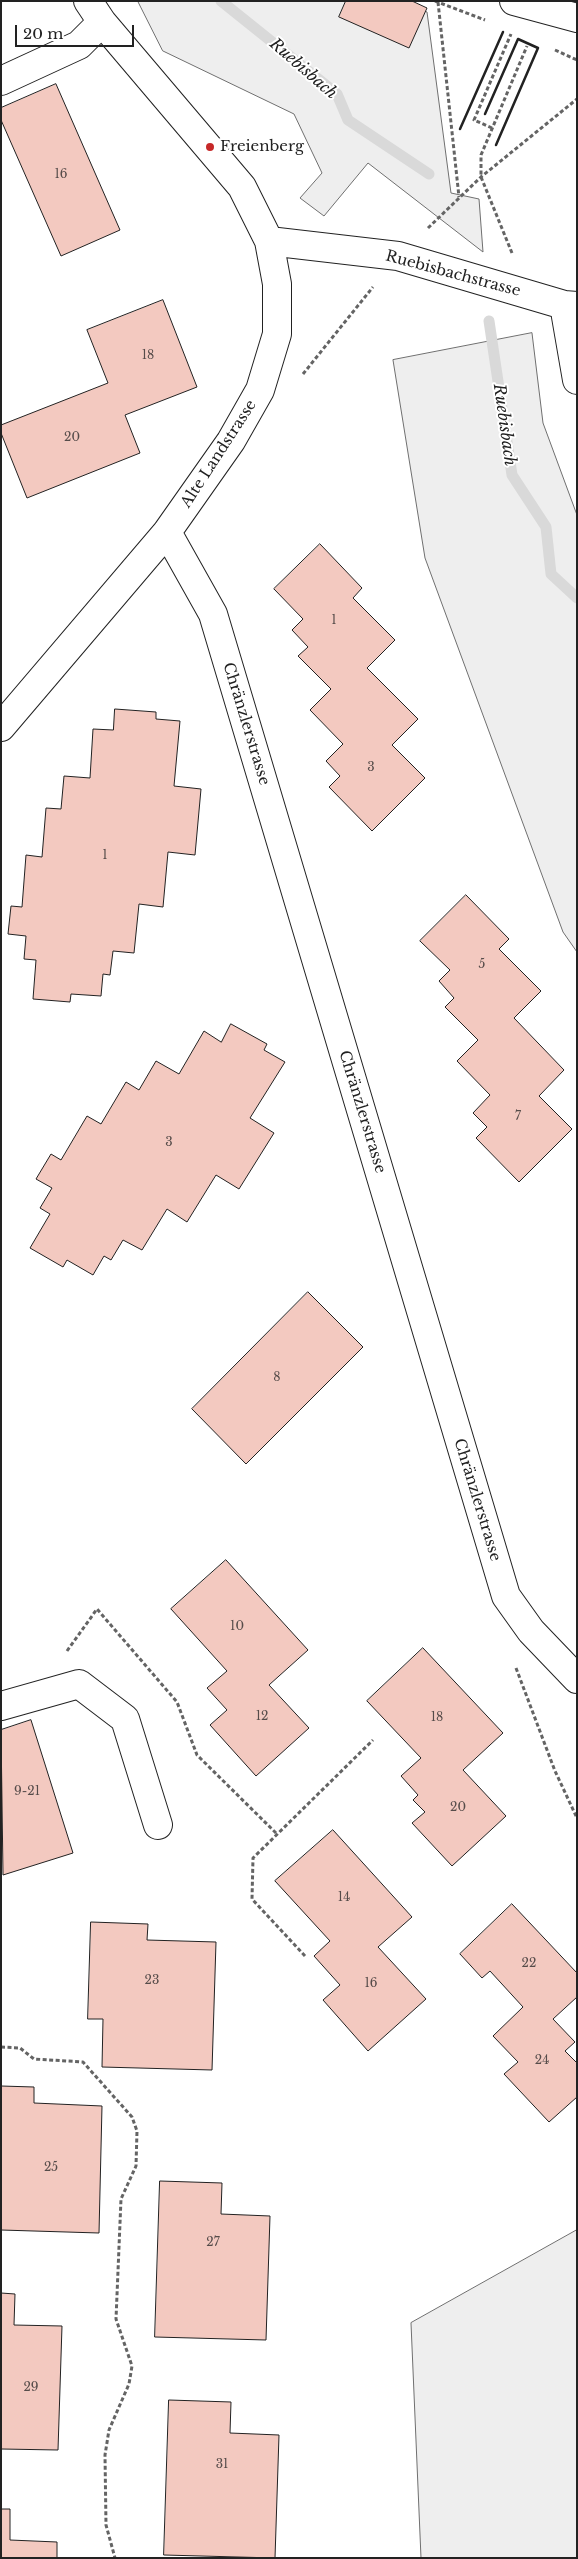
<!DOCTYPE html>
<html>
<head>
<meta charset="utf-8">
<style>
	body { margin:0 }
	#map { position:relative; width:578px; height:2559px; overflow:hidden; background:#fff; font-family:"Libre Baskerville",serif }
	canvas { display:block }
	.frame { position:absolute; inset:0; border:2px solid #222; pointer-events:none }
	.scale { position:absolute; left:15px; top:25px; width:119px; height:22px; box-sizing:border-box; border:2px solid #222; border-top:0; padding-left:6px; font-size:15px; line-height:18px; white-space:nowrap; color:#222; -webkit-text-stroke:4px #fff; paint-order:stroke }
</style>
</head>
<body>
<div id="map">
<canvas width="578" height="2559"></canvas>
<div class="frame"></div>
<div class="scale">20 m</div>
</div>
<script>
const context = document.querySelector('canvas').getContext('2d');
context.lineJoin = 'round';
function fillPath(path, color) { context.fillStyle = color; context.fill(path, 'evenodd'); }
function stroke(path, color, width, dash) { context.strokeStyle = color; context.lineWidth = width; context.lineCap = dash ? 'butt' : 'round'; context.setLineDash(dash || []); context.stroke(path); }
function write(font, color, halo, rows, align = 'center') {
  context.font = font + ' "Libre Baskerville",serif'; context.lineWidth = 4; context.setLineDash([]); context.textBaseline = 'middle'; context.strokeStyle = halo; context.fillStyle = color; for (const [text, x, y, turn = 0] of rows) {
    context.save(); context.translate(x, y); context.rotate((+turn || 0) * Math.PI / 180); context.textAlign = isNaN(turn) ? turn : align; if (halo) context.strokeText(text, 0, 0); context.fillText(text, 0, 0); context.restore();
  }
}
const green = new Path2D(`
	M 138,1 L 404,1 L 427,12 L 451,193 L 479,199 L 483,252 L 368,163 L 324,216 L 300,198 L 322,173 L 294,114 L 163,51 Z
	M 532,333 L 543,423 L 577,515 L 577,952 L 563,932 L 425,558 L 393,360 Z
	M 577,2230 L 577,2558 L 421,2558 L 411,2323 Z`);
fillPath(green, '#eee');
stroke(green, '#6f6f6f', 1);
stroke(new Path2D(`
	M 221,1 L 337,94 L 348,120 L 429,174
	M 489,321 L 512,475 L 546,527 L 551,574 L 577,598`), '#d9d9d9', 11);
const building = new Path2D(`
	M 346,1 L 412,1 L 427,8 L 409,48 L 339,17 Z
	M 56,84 L 120,230 L 61,256 L 1,120 L 1,108 Z
	M 163,300 L 197,387 L 125,415 L 140,453 L 27,498 L 1,433 L 1,425 L 108,383 L 87,330 Z
	M 320,544 L 362,588 L 353,598 L 395,640 L 367,668 L 418,719 L 392,745 L 425,778 L 372,831 L 329,787 L 340,776 L 326,761 L 343,744 L 310,710 L 331,689 L 298,656 L 308,647 L 292,630 L 303,619 L 274,589 Z
	M 115,709 L 156,712 L 156,719 L 180,721 L 174,786 L 201,789 L 195,855 L 168,852 L 163,907 L 139,904 L 134,953 L 113,951 L 110,975 L 103,974 L 101,996 L 71,994 L 70,1002 L 33,999 L 36,960 L 24,959 L 26,936 L 8,934 L 11,906 L 22,907 L 26,855 L 42,857 L 46,808 L 61,809 L 64,776 L 90,778 L 93,729 L 113,730 Z
	M 466,895 L 509,939 L 499,949 L 541,991 L 514,1018 L 564,1070 L 539,1096 L 572,1129 L 519,1182 L 476,1138 L 487,1127 L 473,1113 L 490,1095 L 457,1061 L 478,1040 L 445,1007 L 454,998 L 439,981 L 450,970 L 420,941 Z
	M 231,1024 L 267,1044 L 264,1050 L 285,1062 L 250,1118 L 274,1133 L 239,1189 L 216,1175 L 187,1222 L 167,1209 L 142,1250 L 123,1240 L 111,1260 L 104,1256 L 93,1275 L 67,1260 L 63,1267 L 30,1248 L 50,1214 L 40,1208 L 52,1188 L 36,1179 L 51,1154 L 61,1160 L 87,1116 L 101,1124 L 126,1082 L 139,1090 L 156,1061 L 179,1074 L 204,1031 L 221,1042 Z
	M 308,1292 L 363,1347 L 246,1464 L 192,1409 Z
	M 226,1560 L 308,1650 L 269,1685 L 309,1728 L 256,1776 L 210,1725 L 227,1710 L 207,1688 L 227,1671 L 171,1609 Z
	M 423,1648 L 503,1733 L 463,1770 L 506,1816 L 452,1866 L 412,1823 L 425,1812 L 413,1800 L 418,1795 L 401,1776 L 421,1758 L 367,1701 Z
	M 31,1720 L 73,1853 L 3,1875 L 1,1730 Z
	M 333,1830 L 412,1917 L 378,1947 L 426,1999 L 368,2051 L 323,2000 L 340,1985 L 314,1956 L 330,1941 L 275,1881 Z
	M 512,1904 L 577,1973 L 577,1997 L 553,2019 L 575,2042 L 565,2051 L 577,2063 L 577,2097 L 549,2122 L 504,2074 L 518,2062 L 493,2036 L 523,2007 L 490,1971 L 482,1978 L 460,1954 Z
	M 91,1922 L 148,1924 L 147,1940 L 216,1942 L 212,2070 L 102,2067 L 103,2019 L 88,2019 Z
	M 1,2086 L 34,2087 L 34,2103 L 102,2106 L 99,2233 L 1,2230 Z
	M 160,2181 L 222,2183 L 221,2214 L 270,2216 L 266,2340 L 155,2337 Z
	M 1,2293 L 15,2294 L 14,2325 L 62,2326 L 58,2450 L 1,2449 Z
	M 169,2400 L 231,2402 L 230,2433 L 279,2435 L 275,2558 L 164,2555 Z
	M 1,2509 L 10,2509 L 10,2540 L 57,2542 L 57,2558 L 1,2558 Z`);
fillPath(building, '#f3c9c0');
stroke(building, '#222', 1);
const minor = new Path2D(`
	M 1,81 L 79,45 L 102,22
	M 269,241 L 398,256 L 564,305 L 577,306
	M 564,305 L 577,380
	M 167,532 L 213,614 L 506,1596 L 531,1631 L 577,1679
	M 1,727 L 167,532 L 231,441 L 260,390 L 277,334 L 277,284 L 269,241 L 242,187 L 102,22 L 88,1
	M 1,1706 L 79,1684 L 125,1719 L 158,1825`);
const major = new Path2D(`
	M 514,1 L 577,18`);
stroke(minor, '#222', 30);
stroke(major, '#222', 30);
stroke(new Path2D(`
	M 435,1 L 485,20
	M 438,2 L 459,197
	M 555,50 L 577,60
	M 492,128 L 474,120 L 511,34
	M 428,228 L 481,177 L 577,99
	M 512,253 L 481,177 L 481,155 L 527,46
	M 303,374 L 373,287
	M 67,1651 L 97,1609 L 177,1702 L 197,1755 L 277,1834
	M 516,1668 L 555,1771 L 577,1818
	M 305,1956 L 252,1899 L 253,1858 L 373,1740
	M 1,2047 L 20,2048 L 34,2059 L 83,2062 L 132,2117 L 137,2131 L 136,2166 L 121,2199 L 116,2319 L 132,2366 L 129,2384 L 109,2430 L 105,2455 L 106,2525 L 115,2558`), '#646464', 3, [4, 2.5]);
stroke(minor, '#fff', 28);
stroke(major, '#fff', 28);
stroke(new Path2D(`
	M 485,114 L 518,39 L 538,48 L 496,145
	M 460,129 L 503,32`), '#222', 2.5);
for (const [x, y, r, color] of [
	[210,147,5,"#c62828"]
]) { const dot = new Path2D(); dot.arc(x, y, r, 0, 2 * Math.PI); context.fillStyle = color; context.fill(dot); stroke(dot, '#fff', 2); }
write('12px', '#564c4a', null, [
	["16",61,175],
	["18",148,356],
	["20",72,438],
	["1",334,621],
	["3",371,768],
	["1",105,856],
	["5",482,965],
	["7",518,1117],
	["3",169,1143],
	["8",277,1378],
	["10",237,1627],
	["12",262,1717],
	["18",437,1718],
	["9-21",27,1792],
	["20",458,1808],
	["14",344,1898],
	["22",529,1964],
	["23",152,1981],
	["16",371,1984],
	["24",542,2061],
	["25",51,2168],
	["27",213,2243],
	["29",31,2388],
	["31",222,2465]
]);
write('15px', '#222', '#fff', [
	["Freienberg",220,147]
], 'left');
write('15px', '#222', '#fff', [
	["Ruebisbachstrasse",453,274,15],
	["Alte Landstrasse",219,454,-57],
	["Chränzlerstrasse",246,724,73],
	["Chränzlerstrasse",362,1112,73],
	["Chränzlerstrasse",477,1500,73]
]);
write('italic 16px', '#222', '#fff', [
	["Ruebisbach",303,69,41],
	["Ruebisbach",504,425,82]
]);
</script>
</body>
</html>
